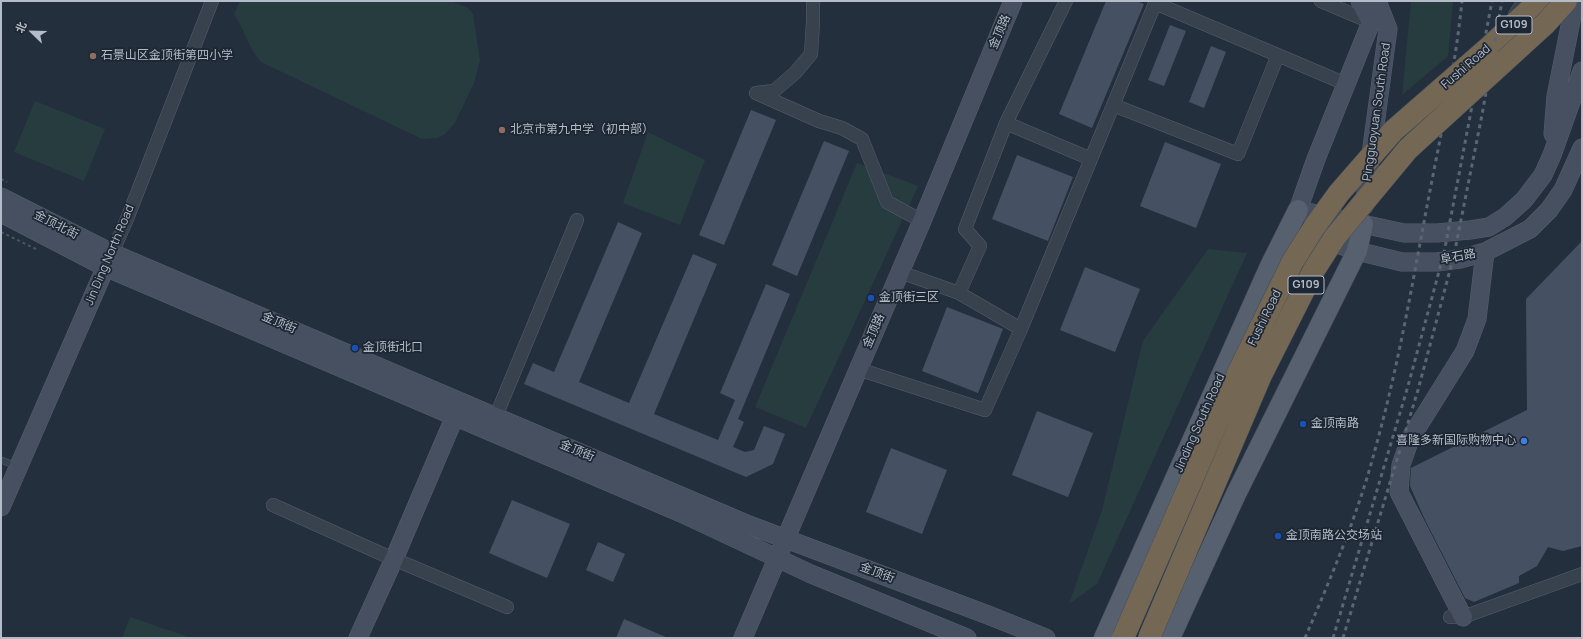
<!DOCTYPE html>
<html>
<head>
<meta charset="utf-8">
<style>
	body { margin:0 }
	#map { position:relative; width:1583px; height:639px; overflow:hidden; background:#242f3e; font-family:Manrope,"Noto Sans SC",sans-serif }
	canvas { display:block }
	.frame { position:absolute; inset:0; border:2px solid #b4bcc9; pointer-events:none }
	.north { position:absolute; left:12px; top:12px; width:40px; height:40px; -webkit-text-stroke:3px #1d2633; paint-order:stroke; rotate:293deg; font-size:11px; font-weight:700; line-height:16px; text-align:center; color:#b4bcc9 }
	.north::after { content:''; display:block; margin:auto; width:14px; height:18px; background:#b4bcc9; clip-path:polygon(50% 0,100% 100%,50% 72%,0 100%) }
</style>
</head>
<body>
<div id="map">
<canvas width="1583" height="639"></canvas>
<div class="frame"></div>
<div class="north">北</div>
</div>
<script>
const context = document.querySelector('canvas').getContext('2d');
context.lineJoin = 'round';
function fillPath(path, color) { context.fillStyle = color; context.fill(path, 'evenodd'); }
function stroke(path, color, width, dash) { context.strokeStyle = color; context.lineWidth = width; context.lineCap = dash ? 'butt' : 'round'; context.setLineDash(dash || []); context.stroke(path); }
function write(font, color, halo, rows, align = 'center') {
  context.font = font + ' Manrope,"Noto Sans SC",sans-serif'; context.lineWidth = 3.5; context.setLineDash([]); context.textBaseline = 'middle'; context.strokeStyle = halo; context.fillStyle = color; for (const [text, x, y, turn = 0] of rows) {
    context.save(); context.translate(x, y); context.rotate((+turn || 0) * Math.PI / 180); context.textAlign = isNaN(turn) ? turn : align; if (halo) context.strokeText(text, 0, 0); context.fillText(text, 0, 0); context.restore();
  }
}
fillPath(new Path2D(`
	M 240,1 L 451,1 L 468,8 L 473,14 L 480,60 L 474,83 L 455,123 L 445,134 L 437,138 L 422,139 L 261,62 C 248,48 245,30 234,14 Z
	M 1411,1 L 1453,1 L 1448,56 L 1402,95 Z
	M 35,101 L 105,129 L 84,181 L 14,152 Z
	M 648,132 L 705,160 L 680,225 L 623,203 Z
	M 857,163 L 918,186 L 806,428 L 755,407 Z
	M 1208,249 L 1247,253 L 1097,584 L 1069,604 L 1102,510 L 1143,341 Z
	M 130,617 L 192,638 L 122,638 Z`), '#263c3f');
fillPath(new Path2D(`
	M 1106,1 L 1136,1 L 1144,4 L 1092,128 L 1059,114 Z
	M 1170,25 L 1186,31 L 1164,86 L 1148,80 Z
	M 1211,46 L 1226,52 L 1204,108 L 1189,102 Z
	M 751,110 L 776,120 L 724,245 L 699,235 Z
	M 824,141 L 849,151 L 797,276 L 772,265 Z
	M 1165,142 L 1221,164 L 1196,228 L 1140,206 Z
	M 1017,155 L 1073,177 L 1048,241 L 992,219 Z
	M 618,222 L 642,233 L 579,382 L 629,403 L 693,254 L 717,264 L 654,414 L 718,440 L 735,400 L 720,393 L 766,284 L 790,294 L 738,419 L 744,422 L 733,447 L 745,452 L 754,450 L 764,426 L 785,434 L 773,464 L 746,477 L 524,384 L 533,363 L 554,372 Z
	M 1582,241 L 1582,546 L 1563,551 L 1548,547 L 1537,566 L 1519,576 L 1519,583 L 1474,602 L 1465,598 L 1426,522 L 1410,486 L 1411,468 L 1527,410 L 1526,299 Z
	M 1085,267 L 1140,289 L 1115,352 L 1060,330 Z
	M 947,307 L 1003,329 L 978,393 L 922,371 Z
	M 1037,411 L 1093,433 L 1068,497 L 1012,475 Z
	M 891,448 L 947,470 L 922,534 L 866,512 Z
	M 512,500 L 570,524 L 547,578 L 489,553 Z
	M 598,542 L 625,554 L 613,582 L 586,570 Z
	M 624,619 L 668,638 L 616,638 Z`), '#455162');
const lane = new Path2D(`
	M 1512,13 L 1520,1
	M 1,460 L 16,466`);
const street = new Path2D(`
	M 1066,1 L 1006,123 L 1091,159
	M 1321,1 L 1373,23
	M 1155,3 L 1346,84
	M 756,93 L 819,121 L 842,128 L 862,139 L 887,202 L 922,221
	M 756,93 L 774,91 L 795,73 L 811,54 L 813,22 L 813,1
	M 1113,105 L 1238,154 L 1278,55
	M 112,253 L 127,219 L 212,1
	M 900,272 L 959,293 L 980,246 L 965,229 L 1006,123
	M 959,293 L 1021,329
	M 858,369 L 985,410 L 1021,329 L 1156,1
	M 496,416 L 577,220
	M 273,505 L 382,554 L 507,607
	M 1450,617 L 1463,617 L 1582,574`);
const secondary = new Path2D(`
	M 1360,1 L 1371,22 L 1316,159 L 1298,210 L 1404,233 L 1437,233 L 1470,230 L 1489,227 L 1505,217 L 1524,200 L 1543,175 L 1552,155 L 1582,71
	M 1553,134 L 1556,96 L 1575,1
	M 1,197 L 112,253 L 749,525 L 988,615 L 1046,638
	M 1364,206 L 1388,29 L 1377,1
	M 1,213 L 105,267 L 681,513 L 811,574 L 967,638
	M 1321,238 L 1357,251 L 1402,262 L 1437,262 L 1460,259 L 1485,252 L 1530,229 L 1549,210 L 1563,190 L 1582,148
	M 1,507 L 110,257
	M 1463,617 L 1399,492 L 1401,465 L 1410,439 L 1465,351 L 1477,319 L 1485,252
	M 358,638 L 394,559 L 455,416
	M 743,638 L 922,221 L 1013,1`);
const primary = new Path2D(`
	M 1104,638 L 1270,266 L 1298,210
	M 1170,638 L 1236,494 L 1357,251 L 1363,224`);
const highway = new Path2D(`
	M 1487,49 L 1539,1`);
stroke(lane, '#565f6c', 7);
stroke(street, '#565f6c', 14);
stroke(secondary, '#565f6c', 19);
stroke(primary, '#414a57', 21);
stroke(highway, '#434c59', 23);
stroke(new Path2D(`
	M 1,179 L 7,182
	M 1,232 L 36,249`), '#44595c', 2, [3, 3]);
stroke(lane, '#38414e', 6);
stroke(street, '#38414e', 13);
stroke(secondary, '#465061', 18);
stroke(primary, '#56606e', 20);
stroke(highway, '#746855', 22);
stroke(new Path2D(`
	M 1305,638 C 1332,575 1359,512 1376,446 C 1398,367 1412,286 1427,206 C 1440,138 1455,70 1462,1
	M 1333,638 L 1408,386 L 1444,253 L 1492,1
	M 1343,638 L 1418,390 L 1454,255 L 1482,115 L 1502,1`), '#5a6575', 3, [4, 4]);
const highwayBridge = new Path2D(`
	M 1123,638 L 1240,369 L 1293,261 L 1315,226 L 1339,193 L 1393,131 L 1487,49
	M 1149,638 L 1261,375 L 1314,270 L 1335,237 L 1408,149 L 1545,24 L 1566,1`);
stroke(highwayBridge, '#434c59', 23, []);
stroke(highwayBridge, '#746855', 22);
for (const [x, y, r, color] of [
	[93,56,4,"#8d6e63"],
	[502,130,4,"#8d6e63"],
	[871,298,4,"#1a4fb4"],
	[355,348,4,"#1a4fb4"],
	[1303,424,4,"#1a4fb4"],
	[1524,441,4,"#3f7fe0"],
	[1278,536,4,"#1a4fb4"]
]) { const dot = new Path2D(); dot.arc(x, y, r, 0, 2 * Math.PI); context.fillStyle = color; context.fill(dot); stroke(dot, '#1d2633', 1.5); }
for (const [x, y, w] of [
	[1514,25,36],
	[1306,285,36]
]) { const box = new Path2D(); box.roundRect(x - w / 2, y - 9, w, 18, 3); context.fillStyle = '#1d2633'; context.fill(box); stroke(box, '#b4bcc9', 1); }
write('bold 11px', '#b4bcc9', null, [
	["G109",1514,25],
	["G109",1306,285]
]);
write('12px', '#b4bcc9', '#1d2633', [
	["金顶路",1000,32,-67],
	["Fushi Road",1466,67,-41],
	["Pingguoyuan South Road",1377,112,-82],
	["金顶北街",56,225,27],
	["Jin Ding North Road",110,255,-67],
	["阜石路",1458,257,-11],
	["Fushi Road",1265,318,-64],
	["金顶街",279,323,23],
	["金顶路",874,331,-67],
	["Jinding South Road",1200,423,-66],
	["金顶街",577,451,23],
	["金顶街",877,573,21]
]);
write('12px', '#b4bcc9', '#1d2633', [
	["石景山区金顶街第四小学",101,56],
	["北京市第九中学（初中部）",510,130],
	["金顶街三区",879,298],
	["金顶街北口",363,348],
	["金顶南路",1311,424],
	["喜隆多新国际购物中心",1516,441,"right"],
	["金顶南路公交场站",1286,536]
], 'left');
</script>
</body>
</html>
